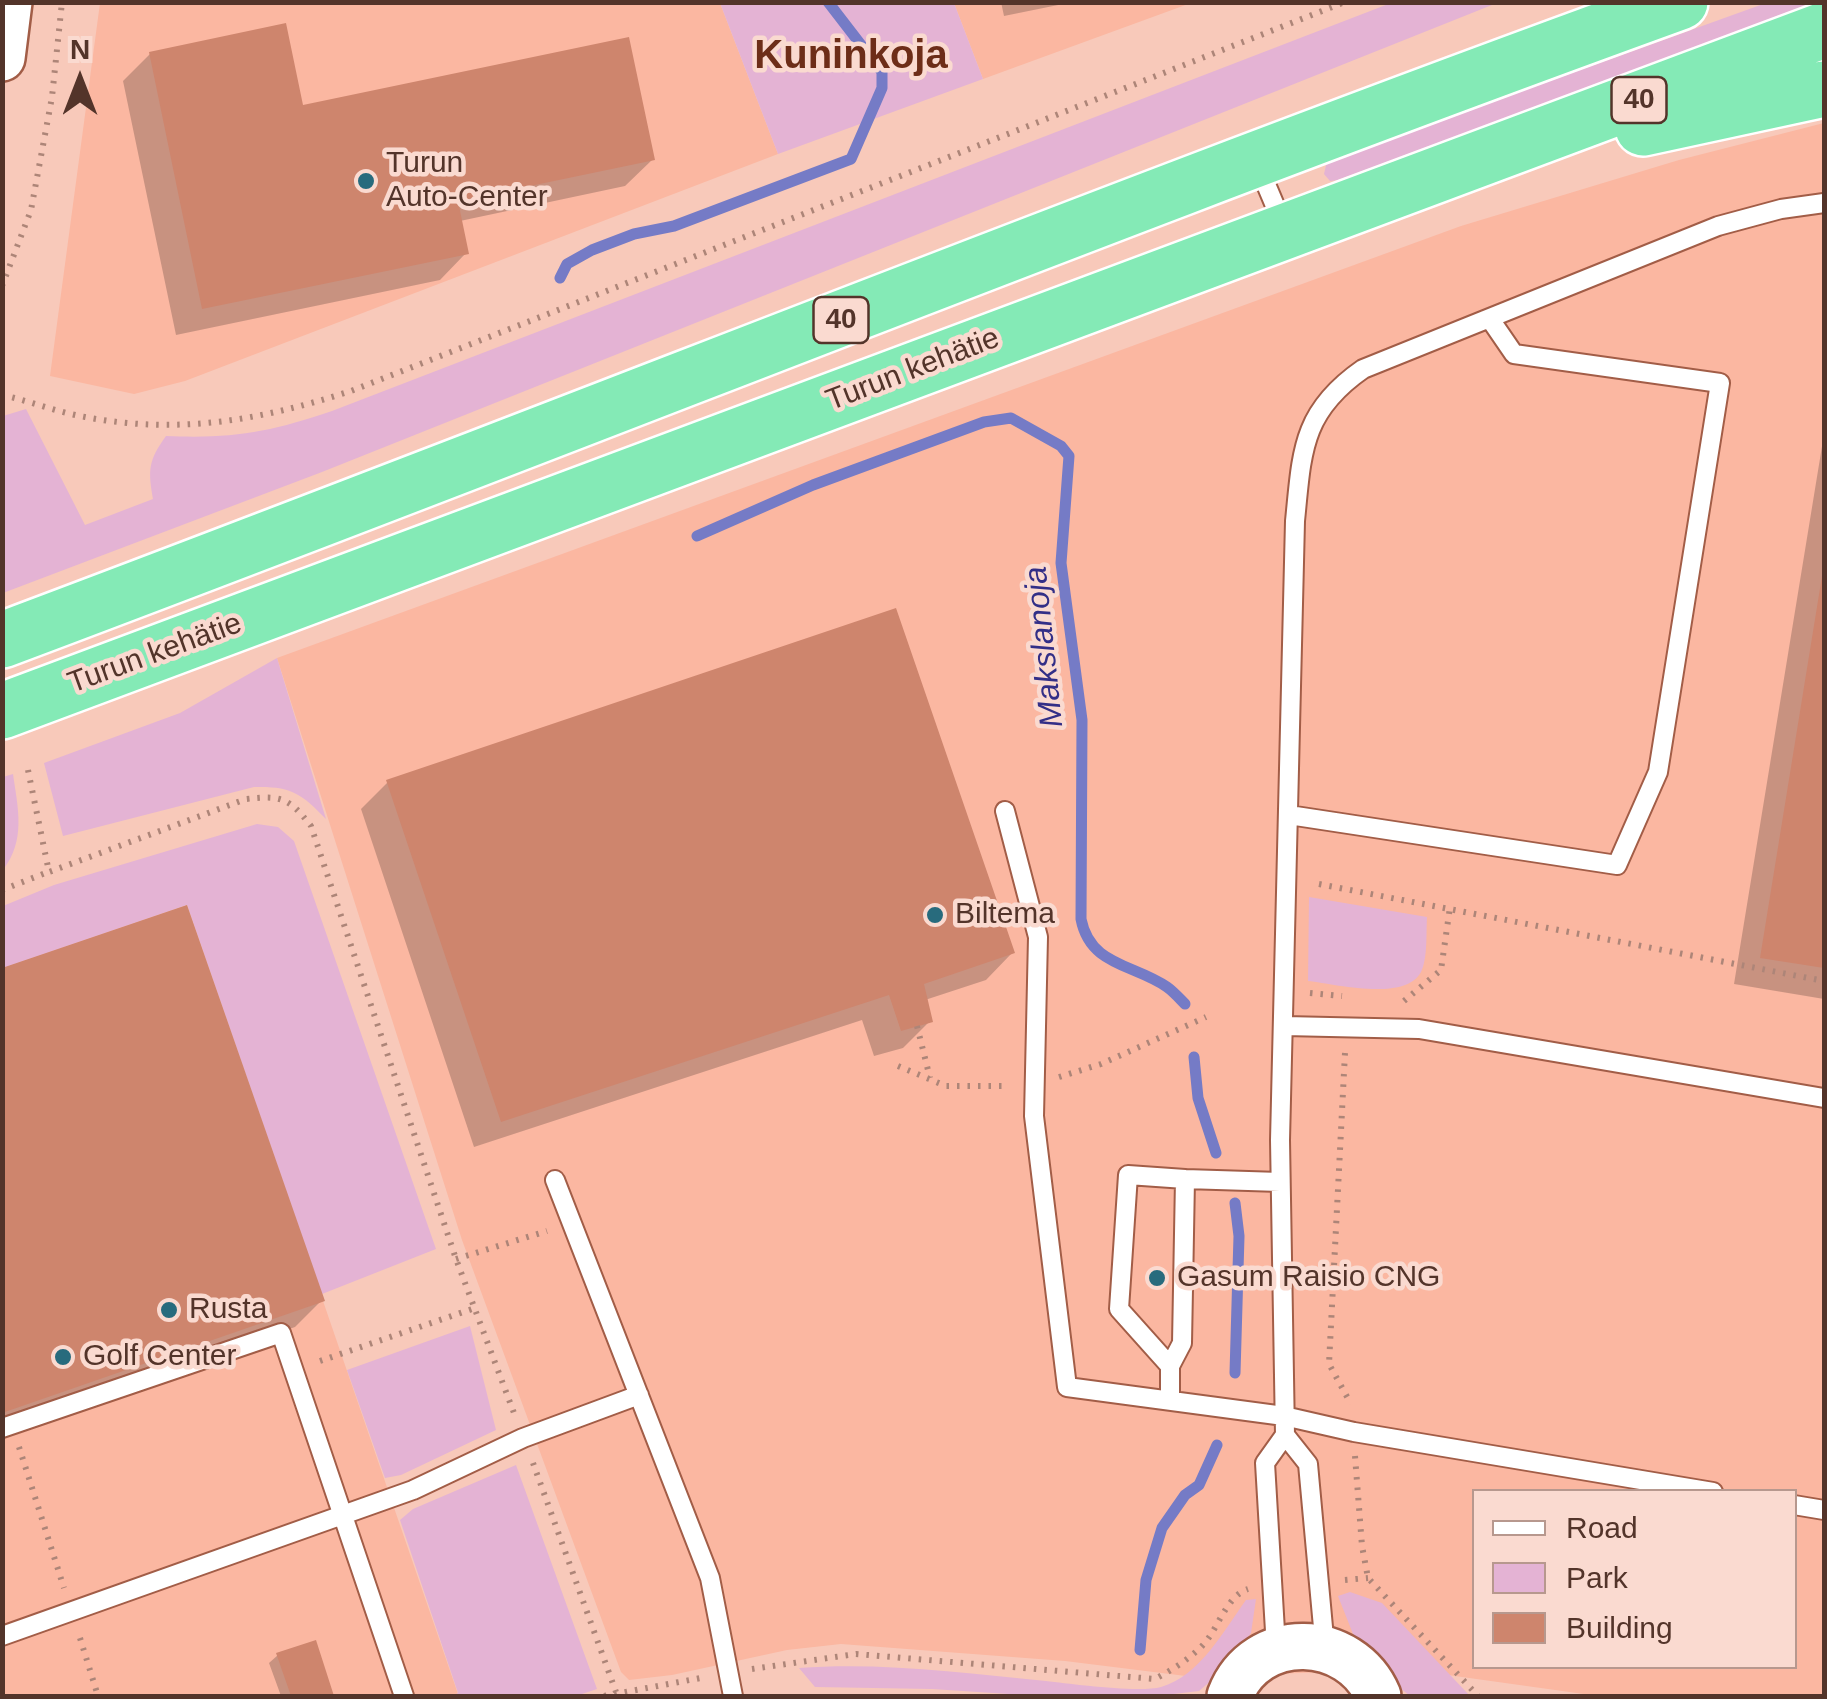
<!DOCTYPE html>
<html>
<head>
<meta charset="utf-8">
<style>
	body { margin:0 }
	#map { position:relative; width:1827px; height:1699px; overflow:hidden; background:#f8c9ba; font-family:Helvetica,sans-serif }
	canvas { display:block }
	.frame { position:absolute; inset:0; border:5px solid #53342a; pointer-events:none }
	.legend { position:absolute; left:1472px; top:1489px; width:325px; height:180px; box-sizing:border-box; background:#fadad0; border:2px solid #b7988e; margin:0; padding:12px 18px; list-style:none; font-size:30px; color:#53342a }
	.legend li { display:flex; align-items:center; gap:20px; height:50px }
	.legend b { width:50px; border:2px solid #b7988e }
	.north { position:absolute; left:30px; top:30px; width:100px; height:100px; -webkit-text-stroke:8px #fadad0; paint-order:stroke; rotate:0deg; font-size:28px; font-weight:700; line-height:40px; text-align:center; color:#53342a }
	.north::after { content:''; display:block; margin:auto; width:35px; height:45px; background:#53342a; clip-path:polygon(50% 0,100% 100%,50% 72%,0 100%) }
</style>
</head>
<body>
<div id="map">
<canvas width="1827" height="1699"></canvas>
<div class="frame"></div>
<ul class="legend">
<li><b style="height:12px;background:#fff"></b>Road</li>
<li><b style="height:28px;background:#e4b3d4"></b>Park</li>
<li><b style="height:28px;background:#ce856d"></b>Building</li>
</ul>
<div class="north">N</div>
</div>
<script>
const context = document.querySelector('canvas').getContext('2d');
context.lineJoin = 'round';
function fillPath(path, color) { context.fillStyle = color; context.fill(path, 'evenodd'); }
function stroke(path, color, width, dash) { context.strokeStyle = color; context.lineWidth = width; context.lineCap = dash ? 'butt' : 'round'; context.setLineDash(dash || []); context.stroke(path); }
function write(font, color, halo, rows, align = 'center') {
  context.font = font + ' Helvetica,sans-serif'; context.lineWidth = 9; context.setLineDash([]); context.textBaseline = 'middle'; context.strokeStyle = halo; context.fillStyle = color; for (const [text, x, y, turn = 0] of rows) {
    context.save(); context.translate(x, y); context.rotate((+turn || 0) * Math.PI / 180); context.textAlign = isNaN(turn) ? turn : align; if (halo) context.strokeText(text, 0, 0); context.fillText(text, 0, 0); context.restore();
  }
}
fillPath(new Path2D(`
	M 100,3 L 720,3 L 778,154 L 185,381 L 134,394 L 50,376 Z
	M 954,3 L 1191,3 L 983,79 Z
	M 1824,123 L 1824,1696 L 1598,1696 L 1405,1669 L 1194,1677 L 1065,1661 L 841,1644 L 787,1650 L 672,1675 L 629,1680 L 621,1672 L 462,1240 L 277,658 L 1461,226 L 1679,160 ZM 1474,1492 L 1794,1492 L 1794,1666 L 1474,1666 Z
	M 187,905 L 458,1694 L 452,1696 L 3,1696 L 2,968 Z`), '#fbb7a1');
fillPath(new Path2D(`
	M 720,3 L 954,3 L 983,79 L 778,154 Z
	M 1391,3 L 1497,3 L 322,472 L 3,593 L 3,416 L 26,409 L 85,525 L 153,499 C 148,470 148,461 166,436 C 233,439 270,432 332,411 Z
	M 1766,3 L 1819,3 L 1338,180 L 1330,181 L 1324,174 L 1327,161 L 1333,159 Z
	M 277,658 L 326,819 C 301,793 291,786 254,787 L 63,836 L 44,763 L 180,713 Z
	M 13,774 C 18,809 26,840 3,870 L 3,777 Z
	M 257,824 L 278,827 L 294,841 L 436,1249 L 322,1294 L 187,905 L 3,968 L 3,906 L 54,885 Z
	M 1309,897 L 1427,917 C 1426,932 1428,958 1421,972 C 1405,1002 1335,984 1308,981 Z
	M 470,1326 L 496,1430 L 401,1475 L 385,1478 L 347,1370 Z
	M 516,1465 L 597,1689 L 576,1696 L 452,1696 L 458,1693 L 400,1520 L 413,1509 Z
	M 1350,1592 L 1382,1603 L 1470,1696 L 1410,1696 L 1394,1683 L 1353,1634 L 1338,1596 Z
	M 1256,1599 L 1251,1633 L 1226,1668 L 1199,1691 L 1157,1696 L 1039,1696 L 932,1689 L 815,1687 L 799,1668 C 882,1662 963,1673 1046,1681 C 1071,1684 1139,1693 1161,1687 C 1200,1676 1224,1630 1246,1600 Z`), '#e4b3d4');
fillPath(new Path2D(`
	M 1001,2 L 1073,2 L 1004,16 Z
	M 150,54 L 301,108 L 652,160 L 625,186 L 460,221 L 466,253 L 440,280 L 176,335 L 123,81 Z
	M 1824,434 L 1824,999 L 1734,984 Z
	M 388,782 L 1012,953 L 986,980 L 925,1000 L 930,1021 L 903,1048 L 874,1056 L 862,1020 L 474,1147 L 361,809 Z
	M 2,971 L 322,1300 L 295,1327 L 2,1429 Z
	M 314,1643 L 332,1696 L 281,1696 L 269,1663 L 278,1655 Z`), '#0003');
stroke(new Path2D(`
	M 560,278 L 567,264 L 592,250 L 634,234 L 674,226 L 851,159 L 882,88 L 882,72 L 828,2
	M 697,536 L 813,485 L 984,422 L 1011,418 L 1061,446 L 1069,456 L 1061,563 L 1082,720 L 1081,919 C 1090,966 1134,964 1167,987 C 1174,992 1180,999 1185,1004
	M 1194,1057 L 1198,1098 L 1216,1153
	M 1235,1373 L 1239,1236 L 1235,1203
	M 1140,1650 L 1146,1580 L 1162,1528 L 1185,1495 L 1199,1485 L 1217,1445`), '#757bc6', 11);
fillPath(new Path2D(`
	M 286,23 L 303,105 L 629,37 L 655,160 L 458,201 L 469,254 L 202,309 L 149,52 Z
	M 1822,576 L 1824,576 L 1824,968 L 1760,958 Z
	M 896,608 L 1015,953 L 924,984 L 933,1022 L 901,1031 L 889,995 L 501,1122 L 386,780 Z
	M 187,905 L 325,1301 L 2,1413 L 2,968 Z
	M 316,1640 L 334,1696 L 291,1696 L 276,1653 Z`), '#ce856d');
const service = new Path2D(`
	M 1257,163 L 1284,227
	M 1005,811 L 1038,937 L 1034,1116 L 1067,1387 L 1284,1416 L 1354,1432 L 1713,1492
	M 1289,815 L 1617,865 L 1658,772 L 1720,383 L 1514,354 L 1490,319
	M 1285,1026 L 1419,1029 L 1824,1098
	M 555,1180 L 710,1578 L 733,1696
	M 1170,1366 L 1119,1309 L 1128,1175 L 1185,1179
	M 1170,1399 L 1170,1366 L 1182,1343 L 1185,1179 L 1280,1182
	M 2,1428 L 281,1333 L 404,1696
	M 1794,1505 L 1824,1510
	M 2,1636 L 413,1490 L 523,1438 L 639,1395
	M 1276,1648 L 1265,1463 L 1285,1435
	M 1325,1649 L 1308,1464 L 1285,1435 L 1280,1140 L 1295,521 C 1302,452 1301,412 1363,369 L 1718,226 L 1781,209 L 1824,203`);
const tertiary = new Path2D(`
	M 2,58 L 9,2
	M 1230,1696 C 1256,1628 1351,1632 1378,1696`);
const trunk = new Path2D(`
	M 1643,128 L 1824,89
	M 2,640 C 562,430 1117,206 1680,2
	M 2,711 L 1824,30`);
stroke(service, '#a25d47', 22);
stroke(tertiary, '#a25d47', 50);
stroke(trunk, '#fff', 60);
stroke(new Path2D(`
	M 2,286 L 31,210 L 52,97 L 62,2
	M 2,395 C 30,401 57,412 85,417 C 180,435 261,420 351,391 L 1345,2
	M 28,770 L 49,872 L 246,799 C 282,795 289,798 311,826 L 456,1259 L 514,1413
	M 1319,884 L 1824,981
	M 2,890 L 48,872
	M 1310,993 L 1342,996
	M 1404,1001 L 1441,970 L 1450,907
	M 917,1026 L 930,1078
	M 1345,1053 L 1329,1364 L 1351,1404
	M 898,1066 L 946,1086 L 1008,1086
	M 1059,1077 L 1101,1064 L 1206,1017
	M 456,1259 L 547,1231
	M 320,1361 L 475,1308
	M 19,1447 L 64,1588
	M 1355,1456 L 1362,1546 L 1368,1578 L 1478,1696
	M 533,1463 L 616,1692
	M 1345,1580 L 1368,1578
	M 80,1638 L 98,1696
	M 752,1669 L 856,1654 L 1155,1679 C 1172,1670 1188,1660 1202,1646 C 1218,1630 1226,1596 1248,1589
	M 604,1696 L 706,1677`), '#ad8578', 6, [2.5, 8]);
stroke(service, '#fff', 18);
stroke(tertiary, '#fff', 45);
stroke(trunk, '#84eab6', 55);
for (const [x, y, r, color] of [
	[366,181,10,"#286b7d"],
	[935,915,10,"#286b7d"],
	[1157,1278,10,"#286b7d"],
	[169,1310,10,"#286b7d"],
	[63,1357,10,"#286b7d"]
]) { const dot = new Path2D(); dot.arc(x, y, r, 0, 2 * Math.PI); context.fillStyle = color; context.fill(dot); stroke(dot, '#fadad0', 4); }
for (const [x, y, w] of [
	[1639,100,55],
	[841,320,55]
]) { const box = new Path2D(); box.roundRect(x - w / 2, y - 23, w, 46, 8); context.fillStyle = '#fadad0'; context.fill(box); stroke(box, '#53342a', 2.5); }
write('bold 28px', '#53342a', null, [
	["40",1639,100],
	["40",841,320]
]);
write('30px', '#53342a', '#fadad0', [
	["Turun",386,164],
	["Auto-Center",386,198],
	["Biltema",955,915],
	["Gasum Raisio CNG",1177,1278],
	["Rusta",189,1310],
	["Golf Center",83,1357]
], 'left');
write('30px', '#53342a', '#fadad0', [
	["Turun kehätie",913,370,-21],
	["Turun kehätie",155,654,-20]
]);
write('italic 32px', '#332f87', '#fadad0', [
	["Makslanoja",1045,647,-96]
]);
write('bold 40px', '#6d2d18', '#fadad0', [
	["Kuninkoja",851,57]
]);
</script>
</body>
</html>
